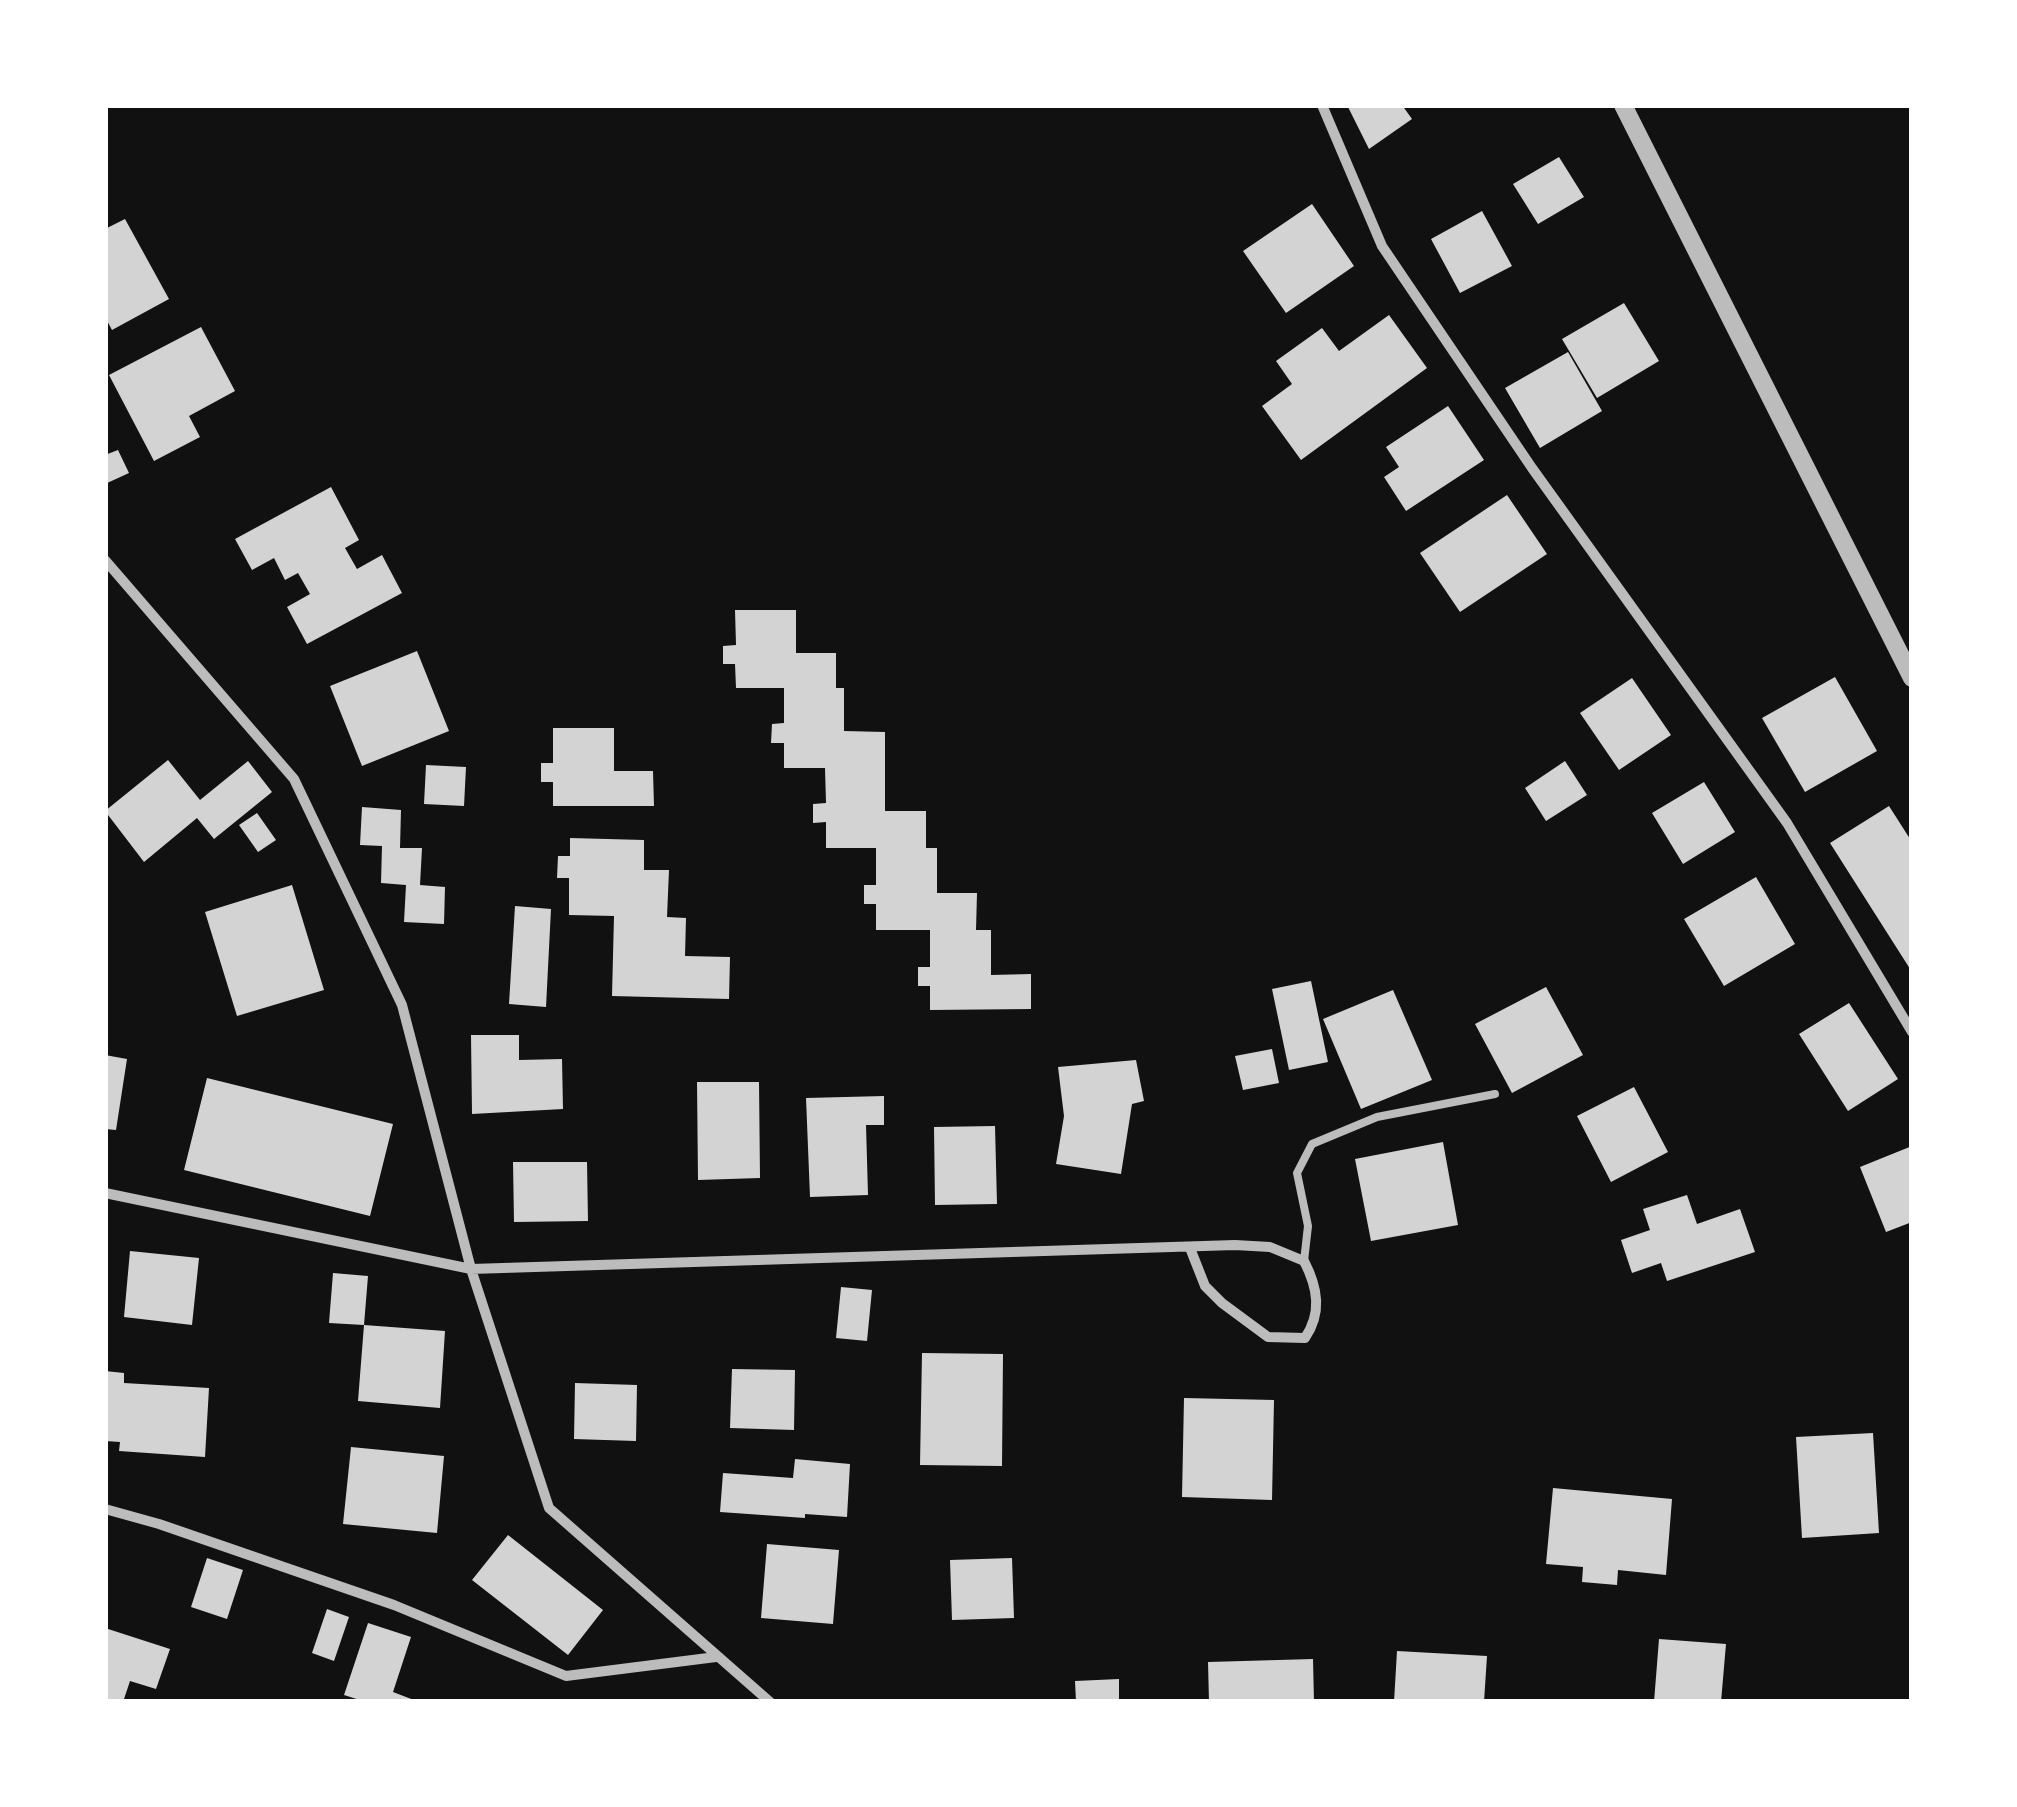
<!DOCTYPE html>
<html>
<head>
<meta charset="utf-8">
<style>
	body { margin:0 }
	#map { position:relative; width:2017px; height:1807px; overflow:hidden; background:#111; font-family:"Nunito Sans",sans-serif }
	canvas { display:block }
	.frame { position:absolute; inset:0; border:108px solid #fff; pointer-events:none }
</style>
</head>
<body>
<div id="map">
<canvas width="2017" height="1807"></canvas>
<div class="frame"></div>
</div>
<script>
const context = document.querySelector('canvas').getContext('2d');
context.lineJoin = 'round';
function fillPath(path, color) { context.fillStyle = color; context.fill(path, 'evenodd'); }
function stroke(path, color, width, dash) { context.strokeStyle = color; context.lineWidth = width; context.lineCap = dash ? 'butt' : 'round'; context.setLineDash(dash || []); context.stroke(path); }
fillPath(new Path2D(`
	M 1347,105 L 1402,105 L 1412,119 L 1369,149 Z
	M 1559,157 L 1584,197 L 1538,224 L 1513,184 Z
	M 1312,204 L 1354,266 L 1286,313 L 1243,251 Z
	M 1482,211 L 1512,266 L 1460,293 L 1431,239 Z
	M 125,219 L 169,299 L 112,330 L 105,317 L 105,229 Z
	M 1624,303 L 1659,361 L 1597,398 L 1562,339 Z
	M 1389,315 L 1427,368 L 1301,460 L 1262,406 L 1292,384 L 1276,361 L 1322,328 L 1339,351 Z
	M 201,327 L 235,391 L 189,416 L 200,437 L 154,461 L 109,375 Z
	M 1568,352 L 1602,411 L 1540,448 L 1505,388 Z
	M 1448,406 L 1484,460 L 1406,511 L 1384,477 L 1399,467 L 1386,447 Z
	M 118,450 L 129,473 L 105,484 L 105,455 Z
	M 331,487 L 359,540 L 345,548 L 357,569 L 382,555 L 402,593 L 307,644 L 287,607 L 310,594 L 298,573 L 285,580 L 274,558 L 252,570 L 235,539 Z
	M 1507,495 L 1547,554 L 1460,612 L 1420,553 Z
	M 735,610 L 796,610 L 796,653 L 836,653 L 836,688 L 844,688 L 844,731 L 885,732 L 885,811 L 926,811 L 926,848 L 937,848 L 937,893 L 977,893 L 976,930 L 991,930 L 991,975 L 1031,974 L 1031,1009 L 930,1010 L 930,986 L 918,986 L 918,967 L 930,967 L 930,930 L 876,930 L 876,904 L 864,904 L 864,885 L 876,885 L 876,848 L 826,848 L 826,822 L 813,823 L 813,804 L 826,803 L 825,768 L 784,768 L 784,743 L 771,743 L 772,724 L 784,723 L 784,688 L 736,688 L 735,664 L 723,664 L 723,646 L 736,645 Z
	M 417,651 L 449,731 L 362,766 L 330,686 Z
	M 1835,677 L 1877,751 L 1805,792 L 1762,718 Z
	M 1632,678 L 1671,735 L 1619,770 L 1580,713 Z
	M 553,728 L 614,728 L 614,771 L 653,771 L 654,806 L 553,806 L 553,782 L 541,782 L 541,763 L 553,763 Z
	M 168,760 L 200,800 L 248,761 L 272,792 L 214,839 L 197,818 L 144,862 L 105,811 Z
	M 1565,761 L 1587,795 L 1546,821 L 1525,788 Z
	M 426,765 L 466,767 L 464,806 L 424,804 Z
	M 1704,782 L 1735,832 L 1683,864 L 1652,813 Z
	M 1889,806 L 1912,842 L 1912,972 L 1830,843 Z
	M 362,807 L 401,810 L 400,848 L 422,848 L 420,885 L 445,887 L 444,924 L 404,922 L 406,885 L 381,883 L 382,846 L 360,845 Z
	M 257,813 L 276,840 L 258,852 L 239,825 Z
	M 570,838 L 644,840 L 644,870 L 669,870 L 667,917 L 686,918 L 685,956 L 730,957 L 729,999 L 612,996 L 614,916 L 569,915 L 569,878 L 557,878 L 558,856 L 570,856 Z
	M 1756,877 L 1795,944 L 1724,986 L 1684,919 Z
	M 292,885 L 324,990 L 237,1016 L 205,912 Z
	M 515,906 L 551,909 L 546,1007 L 509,1004 Z
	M 1311,981 L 1328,1062 L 1289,1070 L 1272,989 Z
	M 1546,987 L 1583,1055 L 1512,1093 L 1475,1024 Z
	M 1393,990 L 1432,1080 L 1361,1109 L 1323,1019 Z
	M 1849,1003 L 1898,1079 L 1848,1111 L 1799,1034 Z
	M 471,1035 L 519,1035 L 519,1060 L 562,1059 L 563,1109 L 472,1114 Z
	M 1272,1049 L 1279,1083 L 1243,1090 L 1235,1056 Z
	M 105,1055 L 127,1059 L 116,1130 L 105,1129 Z
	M 1136,1060 L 1144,1101 L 1132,1104 L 1121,1174 L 1056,1164 L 1064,1116 L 1058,1067 Z
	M 207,1078 L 393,1124 L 370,1216 L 184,1170 Z
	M 697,1082 L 759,1082 L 760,1178 L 698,1180 Z
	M 1634,1087 L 1668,1152 L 1611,1182 L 1577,1116 Z
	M 884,1096 L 884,1125 L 866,1125 L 868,1195 L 810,1197 L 806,1098 Z
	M 995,1126 L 997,1204 L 935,1205 L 934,1127 Z
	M 1443,1142 L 1458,1225 L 1371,1241 L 1355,1159 Z
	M 1912,1146 L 1912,1222 L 1886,1232 L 1860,1167 Z
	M 513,1162 L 587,1162 L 588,1221 L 514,1222 Z
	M 1687,1195 L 1697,1224 L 1740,1209 L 1755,1252 L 1667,1281 L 1661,1263 L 1632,1273 L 1621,1240 L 1650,1230 L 1643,1209 Z
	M 130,1251 L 199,1258 L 192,1325 L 124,1317 Z
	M 333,1273 L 368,1276 L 364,1325 L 329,1323 Z
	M 841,1287 L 872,1290 L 867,1341 L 836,1338 Z
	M 364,1325 L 445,1331 L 440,1408 L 358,1401 Z
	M 922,1353 L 1003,1354 L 1002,1466 L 920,1465 Z
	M 732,1369 L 795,1370 L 794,1430 L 730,1428 Z
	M 105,1371 L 124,1373 L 124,1383 L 209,1388 L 205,1457 L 119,1451 L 120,1442 L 105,1441 Z
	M 575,1383 L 637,1385 L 636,1441 L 574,1439 Z
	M 1184,1398 L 1274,1400 L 1272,1500 L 1182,1497 Z
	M 1873,1433 L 1879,1533 L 1802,1538 L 1796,1437 Z
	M 351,1447 L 444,1456 L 437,1533 L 343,1524 Z
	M 795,1459 L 850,1464 L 847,1517 L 805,1514 L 805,1518 L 720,1512 L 723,1473 L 793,1478 Z
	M 1553,1488 L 1672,1499 L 1666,1575 L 1618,1570 L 1617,1585 L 1582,1582 L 1583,1567 L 1546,1564 Z
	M 508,1535 L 603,1610 L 568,1655 L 472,1580 Z
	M 767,1544 L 839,1550 L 833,1624 L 761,1618 Z
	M 207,1558 L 243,1570 L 227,1619 L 191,1607 Z
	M 1012,1558 L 1014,1618 L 952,1620 L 950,1560 Z
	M 327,1609 L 349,1617 L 334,1661 L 312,1653 Z
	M 368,1623 L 411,1637 L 393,1692 L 419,1702 L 366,1702 L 344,1695 Z
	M 105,1628 L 170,1649 L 156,1689 L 130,1681 L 123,1702 L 105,1702 Z
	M 1659,1639 L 1726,1644 L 1721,1702 L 1654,1702 Z
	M 1397,1651 L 1487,1656 L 1484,1702 L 1394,1702 Z
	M 1313,1659 L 1314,1702 L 1209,1702 L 1208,1662 Z
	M 1119,1679 L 1119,1702 L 1076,1702 L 1075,1681 Z`), '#d3d3d3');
stroke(new Path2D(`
	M 1304,1261 L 1308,1226 L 1297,1173 L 1312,1144 L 1377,1117 L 1495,1094`), '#bcbcbc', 8);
stroke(new Path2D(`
	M 1322,105 L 1382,246 L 1532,468 L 1787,823 L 1912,1032
	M 105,560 L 294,779 L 402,1005 L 471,1269 L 549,1508 L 770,1702
	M 105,1193 L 471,1269 L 1235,1245 L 1270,1247 L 1304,1261 C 1318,1288 1322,1313 1305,1338 L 1268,1337 L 1222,1303 L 1205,1286 L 1190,1248
	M 105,1509 L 159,1524 L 394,1605 L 566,1676 L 716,1657`), '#bcbcbc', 10);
stroke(new Path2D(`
	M 1623,105 L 1912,678`), '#bcbcbc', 18);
</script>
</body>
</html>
